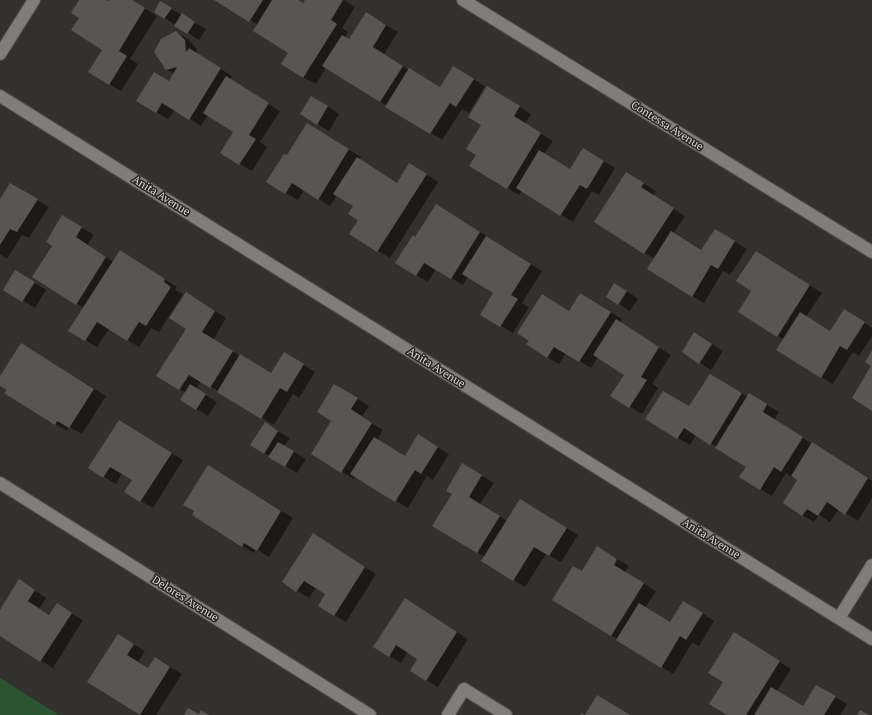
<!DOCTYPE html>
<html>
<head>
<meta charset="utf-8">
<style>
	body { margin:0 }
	canvas { display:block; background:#32312e }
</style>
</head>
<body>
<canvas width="872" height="715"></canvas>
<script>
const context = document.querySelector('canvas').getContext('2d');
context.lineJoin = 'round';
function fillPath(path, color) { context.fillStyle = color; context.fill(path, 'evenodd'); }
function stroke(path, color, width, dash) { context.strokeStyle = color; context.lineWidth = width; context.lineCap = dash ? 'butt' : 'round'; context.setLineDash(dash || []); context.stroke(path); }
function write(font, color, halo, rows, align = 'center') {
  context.font = font + ' "PT Serif",serif'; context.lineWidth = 3; context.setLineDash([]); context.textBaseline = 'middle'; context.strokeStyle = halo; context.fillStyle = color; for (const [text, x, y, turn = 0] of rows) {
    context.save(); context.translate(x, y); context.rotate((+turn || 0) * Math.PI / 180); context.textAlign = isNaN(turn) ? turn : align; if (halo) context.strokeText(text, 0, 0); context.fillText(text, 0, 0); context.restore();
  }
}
fillPath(new Path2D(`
	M 0,678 L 59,715 L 0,715 Z`), '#2b5431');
fillPath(new Path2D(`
	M 80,0 L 105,0 L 109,2 L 110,0 L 131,0 L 157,16 L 130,59 L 138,64 L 121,91 L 109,84 L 103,50 L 81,17 Z
	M 216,0 L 297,0 L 304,4 L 307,0 L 344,0 L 355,7 L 342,28 L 348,32 L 345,38 L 349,40 L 378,20 L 398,32 L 384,54 L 409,70 L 440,88 L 465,74 L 485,86 L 469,113 L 462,109 L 442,140 L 326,68 L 316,84 L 304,78 L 282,64 L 289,53 L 258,25 Z
	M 161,3 L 206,29 L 199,40 L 155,12 Z
	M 176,32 L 188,39 L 196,48 L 197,54 L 232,76 L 230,80 L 280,111 L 260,142 L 267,147 L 252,171 L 221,153 L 235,132 L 208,115 L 201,126 L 175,110 L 168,119 L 138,101 L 169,82 L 174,74 L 166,69 Z
	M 499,94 L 531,114 L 525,124 L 553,141 L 544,154 L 571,170 L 596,156 L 615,168 L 599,195 L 592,191 L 573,222 L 522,191 L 519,195 L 507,188 L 478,155 Z
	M 324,104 L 339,114 L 329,131 L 317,124 Z
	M 319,131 L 361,157 L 359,160 L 397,184 L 421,171 L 438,182 L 390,258 L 378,251 L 359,220 L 354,206 L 337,195 L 330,206 L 304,190 L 298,200 L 268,182 L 287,157 Z
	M 638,180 L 656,191 L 653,195 L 685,216 L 673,234 L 702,251 L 727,237 L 747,249 L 730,275 L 723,271 L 704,303 L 692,296 L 655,259 L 645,253 Z
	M 10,184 L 49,207 L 29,238 L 22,235 L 7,259 L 0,254 L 0,201 Z
	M 448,212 L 542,271 L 522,303 L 529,307 L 513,333 L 481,314 L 494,293 L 468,277 L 463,285 L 436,269 L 428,282 L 416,275 L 416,238 Z
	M 75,223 L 94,235 L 87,245 L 114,262 L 132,258 L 177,287 L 175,290 L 183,294 L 159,332 L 151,328 L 139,347 L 109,329 L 97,347 L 70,331 L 84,308 L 77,304 Z
	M 768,259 L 822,293 L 806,317 L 831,332 L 856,317 L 872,328 L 872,336 L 859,356 L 853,352 L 833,384 L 821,377 L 784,340 L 739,312 L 753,290 Z
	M 28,278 L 46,290 L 35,308 L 5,289 Z
	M 627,291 L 638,299 L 630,311 L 619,304 Z
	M 198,300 L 226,318 L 213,340 L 240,356 L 271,374 L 296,360 L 315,372 L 299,398 L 293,394 L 274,425 L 201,381 L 196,389 L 217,402 L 208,416 L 196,409 L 186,393 L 157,375 L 187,328 Z
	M 593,301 L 622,319 L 620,323 L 671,355 L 652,384 L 658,388 L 642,414 L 612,396 L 625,374 L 598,357 L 591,368 L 566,353 L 559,364 L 547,357 L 570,312 Z
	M 695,333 L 723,351 L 711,370 L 700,363 Z
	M 33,351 L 106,396 L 82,434 L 69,427 L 67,431 L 55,424 L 0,384 L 0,378 Z
	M 722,382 L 748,397 L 761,401 L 779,412 L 774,420 L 872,481 L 872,498 L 858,521 L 839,509 L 830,522 L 819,515 L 814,522 L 802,515 L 799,479 L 794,476 L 793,478 L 786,473 L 772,496 L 760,489 L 747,467 L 717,447 L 696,435 L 690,445 L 678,438 L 690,407 Z
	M 346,392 L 369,406 L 362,417 L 383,430 L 377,440 L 405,457 L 430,443 L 449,454 L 433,480 L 427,476 L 408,508 L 356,476 L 354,479 L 312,454 L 332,421 Z
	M 131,428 L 183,460 L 153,508 L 141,501 L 133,480 L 122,473 L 116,484 L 89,468 Z
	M 277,431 L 290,438 L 284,446 L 306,459 L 297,473 L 252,445 Z
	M 463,464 L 494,483 L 480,504 L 507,521 L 532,507 L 578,535 L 561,562 L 546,554 L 525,587 L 513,580 L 485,557 L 434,526 L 453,494 Z
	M 220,473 L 293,518 L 269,557 L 256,549 L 254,553 L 242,546 Z
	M 325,542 L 376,574 L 346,622 L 334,615 L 326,594 L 316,587 L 309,598 L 283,582 Z
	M 610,555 L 629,566 L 625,572 L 656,591 L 645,608 L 671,623 L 696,609 L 714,621 L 699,646 L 692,643 L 673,674 L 553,599 L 583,572 Z
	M 31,588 L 46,598 L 39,609 L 50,615 L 69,612 L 83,620 L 53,668 L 0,635 L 0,612 Z
	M 417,607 L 468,639 L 438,687 L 426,680 L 418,659 L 408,652 L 401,663 L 389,656 Z
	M 746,640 L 791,669 L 777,691 L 803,707 L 816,686 L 847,704 L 840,715 L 729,715 L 724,681 Z
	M 130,642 L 145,651 L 138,662 L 149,669 L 168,666 L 182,674 L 156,715 L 140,715 L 88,682 Z`), '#0007');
fillPath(new Path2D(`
	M 79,0 L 106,0 L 108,1 L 109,0 L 132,0 L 145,8 L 119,51 L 127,56 L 109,85 L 88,72 L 102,50 L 71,30 L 79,18 L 71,13 Z
	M 214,0 L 263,0 L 249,22 Z
	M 272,0 L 298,0 L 303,3 L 305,0 L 343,0 L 331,20 L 337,24 L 303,78 L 281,64 L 288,53 L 253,31 Z
	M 160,1 L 172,8 L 164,19 L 154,12 Z
	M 366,12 L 386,25 L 373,47 L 403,66 L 380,102 L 322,66 L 342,35 L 349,39 Z
	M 182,13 L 195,22 L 187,34 L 174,26 Z
	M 176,31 L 185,40 L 186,52 L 189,48 L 221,68 L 189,120 L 162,103 L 156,113 L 136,101 L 154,72 L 169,81 L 177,67 L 166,70 L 154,52 L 161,39 Z
	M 453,66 L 474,79 L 456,107 L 450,103 L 430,134 L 385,107 L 409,68 L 440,87 Z
	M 226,76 L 269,103 L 249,135 L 256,139 L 239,165 L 220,153 L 233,132 L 203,113 Z
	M 487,86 L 520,106 L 514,116 L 541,133 L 507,189 L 469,166 L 476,155 L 466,149 L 481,125 L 468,117 Z
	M 311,96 L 328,106 L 317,125 L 300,114 Z
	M 307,123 L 349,149 L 318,200 L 292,183 L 285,194 L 266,182 L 284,154 L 287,155 Z
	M 583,148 L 604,161 L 587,189 L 580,185 L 560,216 L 516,188 L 539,150 L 570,169 Z
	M 357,157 L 397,183 L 409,163 L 427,174 L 377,252 L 349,234 L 358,220 L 348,214 L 353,206 L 333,194 Z
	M 626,172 L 644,183 L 641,187 L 674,208 L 644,254 L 594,222 Z
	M 10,183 L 38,199 L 17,232 L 10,229 L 0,245 L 0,199 Z
	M 436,204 L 480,232 L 451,279 L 424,263 L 416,276 L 395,263 L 413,235 L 415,237 Z
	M 62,215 L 82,227 L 76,237 L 106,257 L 76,305 L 32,277 L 52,246 L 46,242 Z
	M 715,229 L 735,241 L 718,269 L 711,265 L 692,297 L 647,269 L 671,231 L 701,250 Z
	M 486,236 L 531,264 L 511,295 L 518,299 L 500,327 L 480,315 L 493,293 L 462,274 Z
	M 120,250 L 165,279 L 164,282 L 171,287 L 146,326 L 139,322 L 127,341 L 97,322 L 85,341 L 68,331 Z
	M 756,251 L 810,285 L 777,337 L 738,312 L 751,291 L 736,281 Z
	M 15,270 L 35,282 L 22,302 L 3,290 Z
	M 614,283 L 627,291 L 618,305 L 606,297 Z
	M 186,292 L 215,311 L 202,332 L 233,351 L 210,388 L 189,375 L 179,390 L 156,376 L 186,329 L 169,318 Z
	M 580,293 L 611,312 L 579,362 L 554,347 L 547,358 L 526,344 L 529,341 L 517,333 L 542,294 L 569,311 Z
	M 844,309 L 865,322 L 847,350 L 840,346 L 821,378 L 776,350 L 800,312 L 830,331 Z
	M 616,319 L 659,347 L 641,377 L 647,380 L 629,408 L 610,396 L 624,375 L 593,355 Z
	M 694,332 L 712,344 L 699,364 L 682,352 Z
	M 21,343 L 94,389 L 69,428 L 57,421 L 55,425 L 4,393 L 7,390 L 0,386 L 0,376 Z
	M 872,350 L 872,411 L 852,398 L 871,366 L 865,362 Z
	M 284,352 L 304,364 L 287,392 L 280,388 L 261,419 L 217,392 L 240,354 L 271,373 Z
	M 710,374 L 742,393 L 710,445 L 684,428 L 677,439 L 645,419 L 663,391 L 689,406 Z
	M 190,384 L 206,394 L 196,410 L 180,400 Z
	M 334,384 L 358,398 L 351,409 L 372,423 L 341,473 L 311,454 L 331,421 L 317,412 Z
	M 749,393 L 767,404 L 763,412 L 803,437 L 781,472 L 774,467 L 760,490 L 739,477 L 746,467 L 715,448 Z
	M 119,420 L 172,453 L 140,502 L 124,492 L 132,480 L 110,467 L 103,478 L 88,468 Z
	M 265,422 L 278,431 L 264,454 L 250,445 Z
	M 418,434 L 438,447 L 421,474 L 415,470 L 395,502 L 350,474 L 374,437 L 405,456 Z
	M 278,442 L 294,451 L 285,467 L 268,457 Z
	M 812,442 L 868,478 L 845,515 L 827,502 L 818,516 L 807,509 L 802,516 L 783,503 L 797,480 L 791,476 Z
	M 462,463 L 482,475 L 469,497 L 500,516 L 477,553 L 432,526 L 452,494 L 446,491 Z
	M 208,465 L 281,511 L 257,551 L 244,543 L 242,547 L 192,515 L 194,511 L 183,505 Z
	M 520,499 L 567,528 L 549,556 L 534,547 L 513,581 L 481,561 Z
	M 313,533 L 365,567 L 334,616 L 318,606 L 325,594 L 304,581 L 296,592 L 282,582 Z
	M 597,546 L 617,559 L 614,565 L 644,583 L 611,636 L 552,600 L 573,566 L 582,571 Z
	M 19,579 L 35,590 L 28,601 L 49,615 L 57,603 L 72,613 L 40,662 L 0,636 L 0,610 Z
	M 405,598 L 457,632 L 426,681 L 410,671 L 417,659 L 396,645 L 389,657 L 373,647 Z
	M 683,601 L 703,613 L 686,640 L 680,636 L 661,668 L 616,640 L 639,603 L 670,622 Z
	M 734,632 L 780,661 L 746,715 L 727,715 L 709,704 L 723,682 L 708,673 Z
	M 118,634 L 134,644 L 127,655 L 148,668 L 155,657 L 170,667 L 140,715 L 87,682 Z
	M 816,685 L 836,696 L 824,715 L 754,715 L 771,687 L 803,706 Z
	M 597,695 L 630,715 L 580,715 L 581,713 L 585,715 Z
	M 188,708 L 199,714 L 201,710 L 209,715 L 184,715 Z
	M 860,710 L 869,715 L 857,715 Z`), '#585653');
const service = new Path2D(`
	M 448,715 L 464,689 L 506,715`);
const minor = new Path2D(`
	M 463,0 L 872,252
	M 0,96 L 872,639
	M 0,483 L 370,715
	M 839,618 L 872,565`);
const tertiary = new Path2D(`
	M 0,54 L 34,0`);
stroke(service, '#504f4c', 14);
stroke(minor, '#504f4c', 14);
stroke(tertiary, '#504f4c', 14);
stroke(service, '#807e7a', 12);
stroke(minor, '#807e7a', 12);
stroke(tertiary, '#807e7a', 12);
write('11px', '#dad9d7', '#282724', [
	["Contessa Avenue",667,126,32],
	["Anita Avenue",161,196,32],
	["Anita Avenue",436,368,32],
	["Anita Avenue",711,539,32],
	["Delores Avenue",185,599,32]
]);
</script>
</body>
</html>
